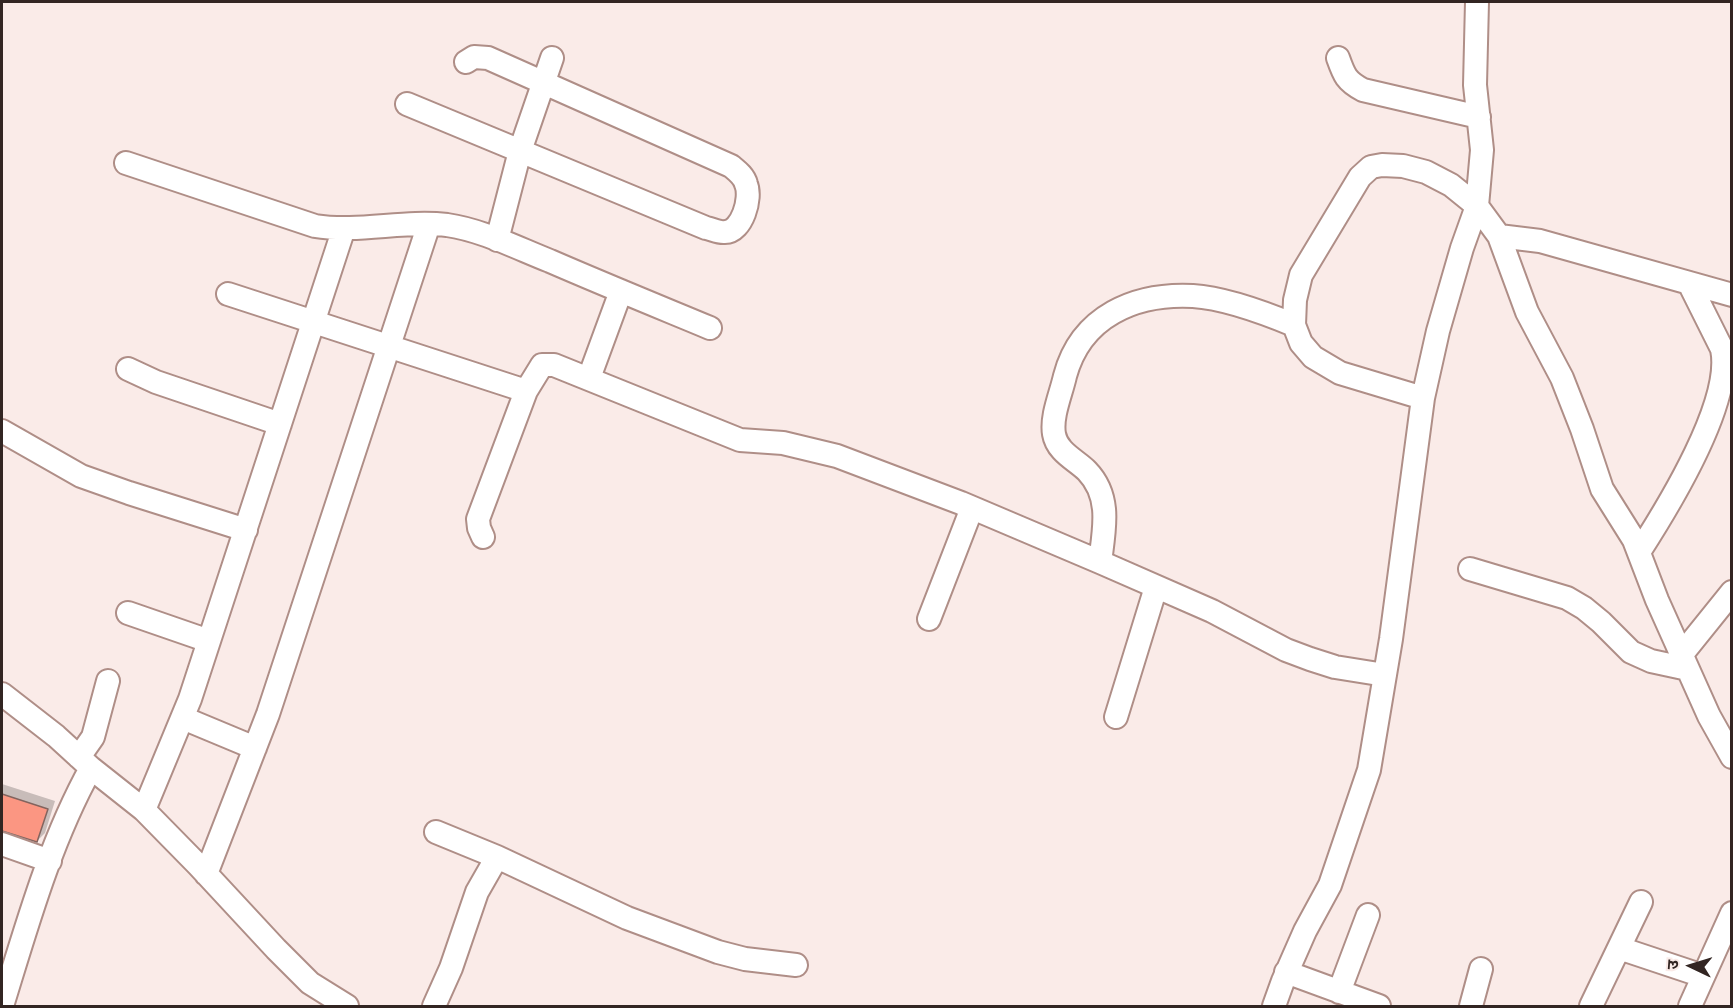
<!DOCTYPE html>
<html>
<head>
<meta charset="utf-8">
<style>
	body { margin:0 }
	#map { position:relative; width:1733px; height:1008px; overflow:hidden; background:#faebe8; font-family:"DM Sans","Noto Sans Devanagari",sans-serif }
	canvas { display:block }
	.frame { position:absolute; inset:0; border:3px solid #322522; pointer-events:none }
	.north { position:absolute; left:1661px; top:936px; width:60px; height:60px; -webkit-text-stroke:4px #faebe8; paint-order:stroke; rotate:274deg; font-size:16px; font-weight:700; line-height:24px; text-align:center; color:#322522 }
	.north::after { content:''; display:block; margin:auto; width:21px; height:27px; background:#322522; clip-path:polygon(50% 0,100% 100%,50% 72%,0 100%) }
</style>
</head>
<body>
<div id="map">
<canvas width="1733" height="1008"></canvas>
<div class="frame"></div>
<div class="north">उ</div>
</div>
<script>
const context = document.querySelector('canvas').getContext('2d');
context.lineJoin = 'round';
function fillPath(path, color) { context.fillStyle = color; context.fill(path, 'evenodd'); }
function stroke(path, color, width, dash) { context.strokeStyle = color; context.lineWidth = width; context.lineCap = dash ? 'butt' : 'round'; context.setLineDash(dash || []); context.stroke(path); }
fillPath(new Path2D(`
	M 2,784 L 55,801 L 45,833 L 37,841 L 7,830 L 2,830 Z`), '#0003');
const building = new Path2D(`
	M 2,794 L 48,809 L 37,842 L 2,831 Z`);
fillPath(building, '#fb9682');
stroke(building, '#83645e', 1.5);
const minor = new Path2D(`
	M 1338,58 C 1344,75 1346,81 1363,90 L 1479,117
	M 407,104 L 706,228 C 712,229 719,233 725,232 C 742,232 752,198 746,184 C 744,176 737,171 731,166 L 488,58 L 474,57 L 466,62
	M 126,163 L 315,226 C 359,233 403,220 447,225 C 482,230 517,248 550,261 C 603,284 657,306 710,328
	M 1499,236 L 1540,241 L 1732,295
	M 497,240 L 520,151 L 552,58
	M 228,294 L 526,391
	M 128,369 L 156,382 L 280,424
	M 589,378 L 621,291
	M 1423,398 L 1340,373 L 1313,357 L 1301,343 L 1294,325 L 1295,300 L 1301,275 L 1360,177 L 1371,167 L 1382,165 L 1403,166 L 1426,172 L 1451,185 L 1477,206 L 1499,236 L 1527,312 L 1562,378 L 1582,429 L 1602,489 L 1634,540 L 1657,600 L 1709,716 L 1732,757
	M 2,431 L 81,476 L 129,493 L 246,530
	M 483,537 L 479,528 L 478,519 L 526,391 L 542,365 L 554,365 L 740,440 L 783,443 L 837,456 L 961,503 L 1100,562 L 1212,611 L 1286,650 L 1310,659 L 1335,667 L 1385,675
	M 1639,552 C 1668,507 1733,402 1722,349 L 1689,283
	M 1100,562 C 1104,530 1112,497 1087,471 C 1076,460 1057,452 1054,434 C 1051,416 1061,394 1065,376 C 1081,316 1135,293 1193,296 C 1225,298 1265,313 1294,325
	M 1470,569 L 1567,598 L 1584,608 L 1601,622 L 1631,652 L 1651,661 L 1688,669
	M 128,613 L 209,641
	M 929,619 L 972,508
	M 1682,654 L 1732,592
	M 2,694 L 56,736 L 91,768 L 144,810 L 198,865 L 276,949 L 310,983 L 347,1006
	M 1116,717 L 1156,587
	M 183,718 L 255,748
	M 79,757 L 93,737 L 108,681
	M 144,810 L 190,699 L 344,228
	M 436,832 L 497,857 L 627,918 L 718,952 L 745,959 L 796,965
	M 2,844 L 50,861
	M 206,874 L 268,714 L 429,224
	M 1619,948 L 1703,976
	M 1286,972 L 1379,1006
	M 1339,992 L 1368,915
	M 2,1006 C 27,925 50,842 91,768
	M 434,1006 L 451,968 L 477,892 L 497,857
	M 1274,1006 L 1283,981 L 1305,931 L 1330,885 L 1369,770 L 1391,639 L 1423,398 L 1438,331 L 1462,248 L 1477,206 L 1482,150 L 1475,85 L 1477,2
	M 1471,1006 L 1481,969
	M 1591,1006 L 1641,902
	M 1690,1006 L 1732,913`);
stroke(minor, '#af8e87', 26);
stroke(minor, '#fff', 22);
</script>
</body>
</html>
